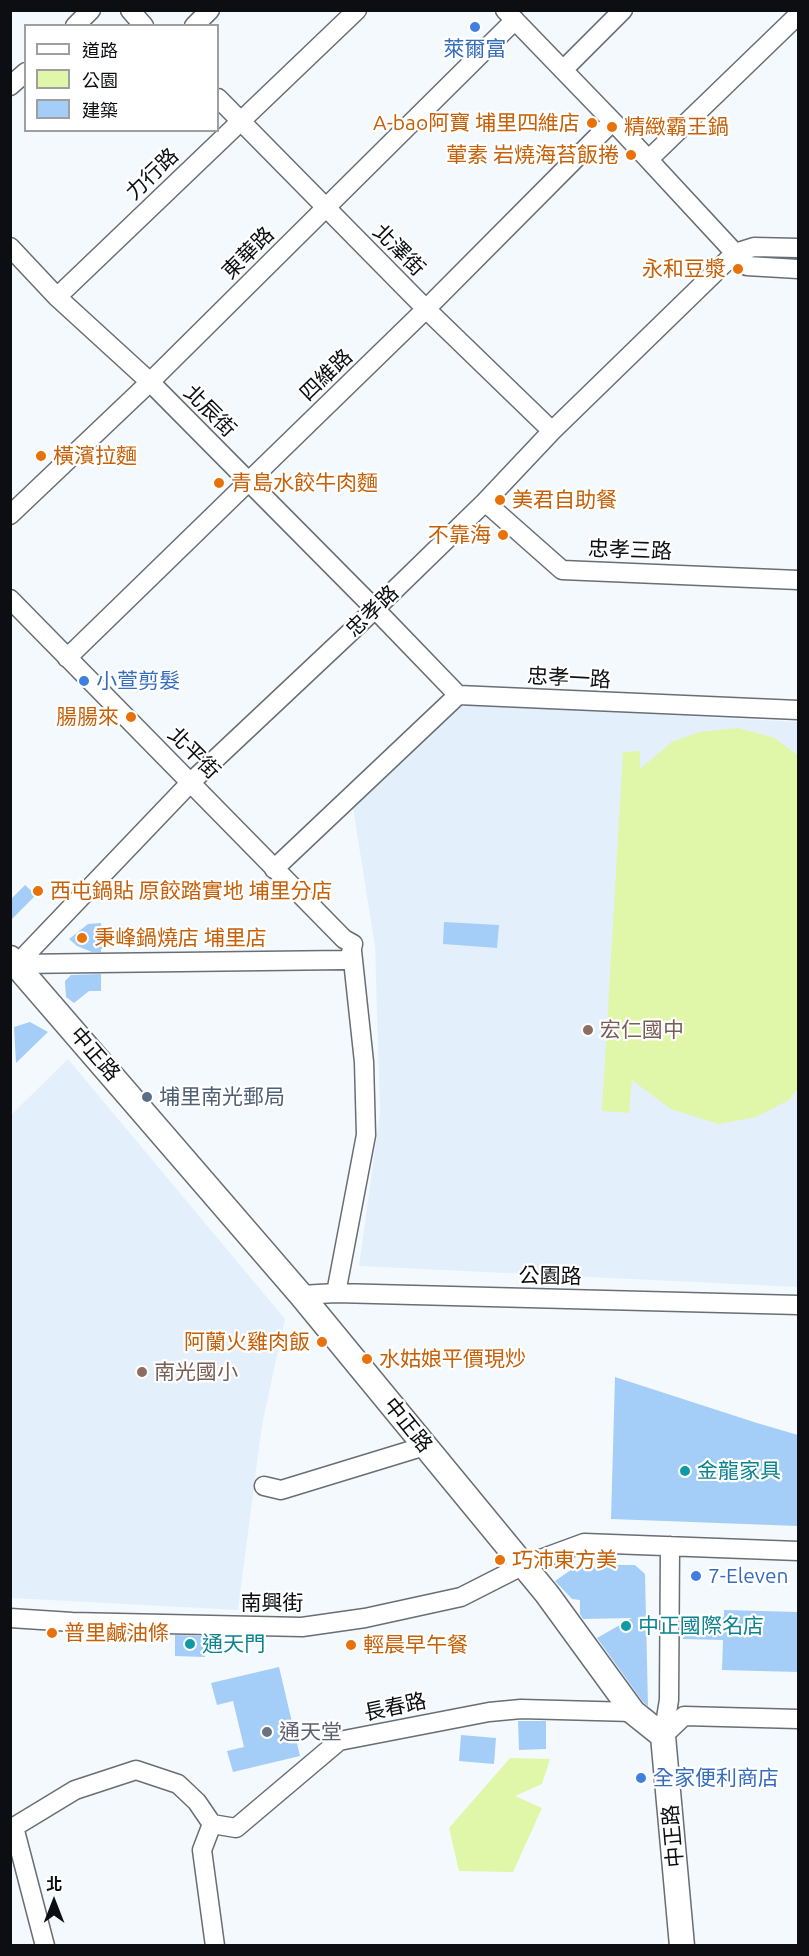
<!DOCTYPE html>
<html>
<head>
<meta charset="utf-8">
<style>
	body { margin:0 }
	#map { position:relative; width:809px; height:1956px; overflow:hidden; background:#f4f9fe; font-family:Ubuntu,"Noto Sans TC",sans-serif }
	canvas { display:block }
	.frame { position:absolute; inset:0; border:12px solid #0c0e11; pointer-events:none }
	.legend { position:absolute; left:24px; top:24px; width:195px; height:108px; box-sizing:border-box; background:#fff; border:2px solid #9e9fa0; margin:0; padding:8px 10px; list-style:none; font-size:18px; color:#0c0e11 }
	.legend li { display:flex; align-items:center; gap:12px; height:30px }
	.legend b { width:30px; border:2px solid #9e9fa0 }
	.north { position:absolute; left:24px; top:1872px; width:60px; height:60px; -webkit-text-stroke:4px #fff; paint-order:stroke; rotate:0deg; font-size:16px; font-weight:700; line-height:24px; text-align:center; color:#0c0e11 }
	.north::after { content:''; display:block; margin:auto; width:21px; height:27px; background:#0c0e11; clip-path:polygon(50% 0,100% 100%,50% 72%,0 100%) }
</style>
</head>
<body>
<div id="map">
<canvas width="809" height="1956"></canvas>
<div class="frame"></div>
<ul class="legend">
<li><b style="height:8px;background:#fff"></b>道路</li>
<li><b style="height:16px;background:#e0f6a8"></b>公園</li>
<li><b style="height:16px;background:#a4cef7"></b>建築</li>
</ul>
<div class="north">北</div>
</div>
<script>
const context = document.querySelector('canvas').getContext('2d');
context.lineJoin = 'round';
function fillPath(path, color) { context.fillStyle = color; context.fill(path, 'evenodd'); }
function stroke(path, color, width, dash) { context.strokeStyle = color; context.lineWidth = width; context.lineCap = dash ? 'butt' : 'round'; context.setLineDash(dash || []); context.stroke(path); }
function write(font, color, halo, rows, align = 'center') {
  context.font = font + ' Ubuntu,"Noto Sans TC",sans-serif'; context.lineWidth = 4.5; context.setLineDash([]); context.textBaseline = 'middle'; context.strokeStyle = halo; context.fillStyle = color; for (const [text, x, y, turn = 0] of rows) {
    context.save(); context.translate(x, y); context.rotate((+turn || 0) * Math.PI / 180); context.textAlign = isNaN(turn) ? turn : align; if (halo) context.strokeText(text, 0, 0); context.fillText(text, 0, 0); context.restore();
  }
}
fillPath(new Path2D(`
	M 464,704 L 798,722 L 798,1287 L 359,1266 L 380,1113 L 375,947 L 353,808 L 451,714 Z
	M 68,1059 L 285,1319 L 262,1425 L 238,1610 L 11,1598 L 11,1115 Z`), '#e3f0fc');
fillPath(new Path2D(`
	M 738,728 L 775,738 L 798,756 L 798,1088 L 789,1100 L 756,1117 L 719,1124 L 671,1109 L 632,1080 L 629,1113 L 602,1111 L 623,752 L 640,751 L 640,769 L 672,742 L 699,732 Z
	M 510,1758 L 550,1759 L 542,1784 L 515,1796 L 542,1808 L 513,1872 L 459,1871 L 449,1828 Z`), '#e0f6a8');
fillPath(new Path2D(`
	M 25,885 L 36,895 L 10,921 L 10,900 Z
	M 444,922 L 499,925 L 497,948 L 443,944 Z
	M 101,923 L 103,949 L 101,949 L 101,952 L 92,952 L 77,946 L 69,939 L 88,924 Z
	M 101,974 L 101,991 L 89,991 L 74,1003 L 66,997 L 65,981 L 71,975 Z
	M 30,1022 L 48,1032 L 16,1063 L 14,1027 Z
	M 615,1377 L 757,1423 L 798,1435 L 798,1526 L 611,1519 Z
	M 607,1565 L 635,1565 L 645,1574 L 648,1706 L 643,1702 L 597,1638 L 632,1618 L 583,1619 L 580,1614 L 580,1600 L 572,1599 L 555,1581 L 575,1567 L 607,1567 Z
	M 724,1610 L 798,1612 L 798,1672 L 722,1670 L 723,1640 L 683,1639 L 682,1618 L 724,1617 Z
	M 175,1635 L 206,1636 L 205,1657 L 175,1656 Z
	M 279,1667 L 300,1756 L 233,1772 L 227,1751 L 244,1747 L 233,1701 L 217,1705 L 211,1683 Z
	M 518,1721 L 546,1721 L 546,1749 L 519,1750 Z
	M 461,1735 L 496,1738 L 494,1764 L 459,1761 Z`), '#a4cef7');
const street = new Path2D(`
	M 130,10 L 144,26
	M 505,10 L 621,130 L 747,266 L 798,269
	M 75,26 L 91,10
	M 194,26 L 210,10
	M 563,70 L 623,10
	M 10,86 L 26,72
	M 218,98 L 426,309 L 552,431
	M 649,159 L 798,15
	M 10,247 L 57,297 L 150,382 L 375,609 L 458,695 L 798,710
	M 57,297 L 357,10
	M 485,502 L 562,570 L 798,580
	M 10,515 L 150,382 L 515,20
	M 10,599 L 344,939 L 353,944 L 350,957 L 344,960 L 17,964
	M 67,658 L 426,309 L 612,122
	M 274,869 L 458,695
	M 17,964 L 191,782 L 375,609 L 485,502 L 552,431 L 735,253 L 754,247 L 798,248
	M 336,1293 L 366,1135 L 364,1062 L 352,951
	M 301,1295 L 336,1293 L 798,1305
	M 264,1486 L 281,1490 L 425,1446
	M 10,1618 L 72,1622 L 302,1627 L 365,1618 L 461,1597 L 524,1565 L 584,1543 L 798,1551
	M 663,1736 L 669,1700 L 670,1546
	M 663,1736 L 684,1716 L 798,1719
	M 212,1824 L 236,1828 L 339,1741 L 489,1712 L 521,1709 L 633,1712
	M 212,1824 L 202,1850 L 215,1946
	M 14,1827 L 75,1790 L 136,1770 L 178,1784 L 197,1802 L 212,1824
	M 14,1827 L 45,1946`);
const secondary = new Path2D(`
	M 10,958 L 301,1295 L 547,1594 L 633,1712 L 663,1736 L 682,1946`);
stroke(street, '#686e74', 21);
stroke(secondary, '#686e74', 27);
stroke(street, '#fff', 18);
stroke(secondary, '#fff', 24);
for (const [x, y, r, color] of [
	[475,27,6,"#3f7fe0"],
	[592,123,6,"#e8710a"],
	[612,127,6,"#e8710a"],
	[631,155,6,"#e8710a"],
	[738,269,6,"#e8710a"],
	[41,456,6,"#e8710a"],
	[219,483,6,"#e8710a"],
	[500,500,6,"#e8710a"],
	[503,535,6,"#e8710a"],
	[84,681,6,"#3f7fe0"],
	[131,717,6,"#e8710a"],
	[38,891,6,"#e8710a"],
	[82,938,6,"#e8710a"],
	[588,1030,6,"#8d6e63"],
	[147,1097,6,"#5c6f8a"],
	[322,1342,6,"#e8710a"],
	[367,1359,6,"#e8710a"],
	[142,1372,6,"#8d6e63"],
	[685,1471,6,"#0f9aa8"],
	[500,1560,6,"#e8710a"],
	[696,1576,6,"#3f7fe0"],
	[626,1626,6,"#0f9aa8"],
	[52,1633,6,"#e8710a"],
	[190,1644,6,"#0f9aa8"],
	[351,1645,6,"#e8710a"],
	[267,1732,6,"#6b7280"],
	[641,1778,6,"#3f7fe0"]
]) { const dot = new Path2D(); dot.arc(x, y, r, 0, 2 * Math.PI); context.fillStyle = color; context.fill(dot); stroke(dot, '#fff', 2); }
write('21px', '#366cbe', '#fff', [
	["萊爾富",475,49,"center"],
	["小萱剪髮",96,681],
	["7-Eleven",708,1576],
	["全家便利商店",653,1778]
], 'left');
write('21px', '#c56008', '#fff', [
	["A-bao阿寶 埔里四維店",580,123,"right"],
	["精緻霸王鍋",624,127],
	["葷素 岩燒海苔飯捲",619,155,"right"],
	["永和豆漿",726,269,"right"],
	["橫濱拉麵",53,456],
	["青島水餃牛肉麵",231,483],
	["美君自助餐",512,500],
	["不靠海",491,535,"right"],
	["腸腸來",119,717,"right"],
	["西屯鍋貼 原餃踏實地 埔里分店",50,891],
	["秉峰鍋燒店 埔里店",94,938],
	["阿蘭火雞肉飯",310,1342,"right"],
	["水姑娘平價現炒",379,1359],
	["巧沛東方美",512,1560],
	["普里鹹油條",64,1633],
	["輕晨早午餐",363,1645]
], 'left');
write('21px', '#0c0e11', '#fff', [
	["力行路",152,174,-44],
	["北澤街",399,250,45],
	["東華路",248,253,-45],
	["四維路",326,375,-44],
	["北辰街",210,411,45],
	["忠孝三路",630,550,2],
	["忠孝路",372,611,-44],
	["忠孝一路",569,678,3],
	["北平街",194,753,45],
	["中正路",95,1054,49],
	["公園路",550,1276,1],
	["中正路",408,1425,51],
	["南興街",272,1603],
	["長春路",395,1707,-12],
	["中正路",673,1836,-95]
]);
write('21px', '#785e54', '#fff', [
	["宏仁國中",600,1030],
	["南光國小",154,1372]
], 'left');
write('21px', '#4e5e75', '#fff', [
	["埔里南光郵局",159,1097]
], 'left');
write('21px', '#0d838f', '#fff', [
	["金龍家具",697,1471],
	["中正國際名店",638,1626],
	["通天門",202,1644]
], 'left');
write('21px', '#5b616d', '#fff', [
	["通天堂",279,1732]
], 'left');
</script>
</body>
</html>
